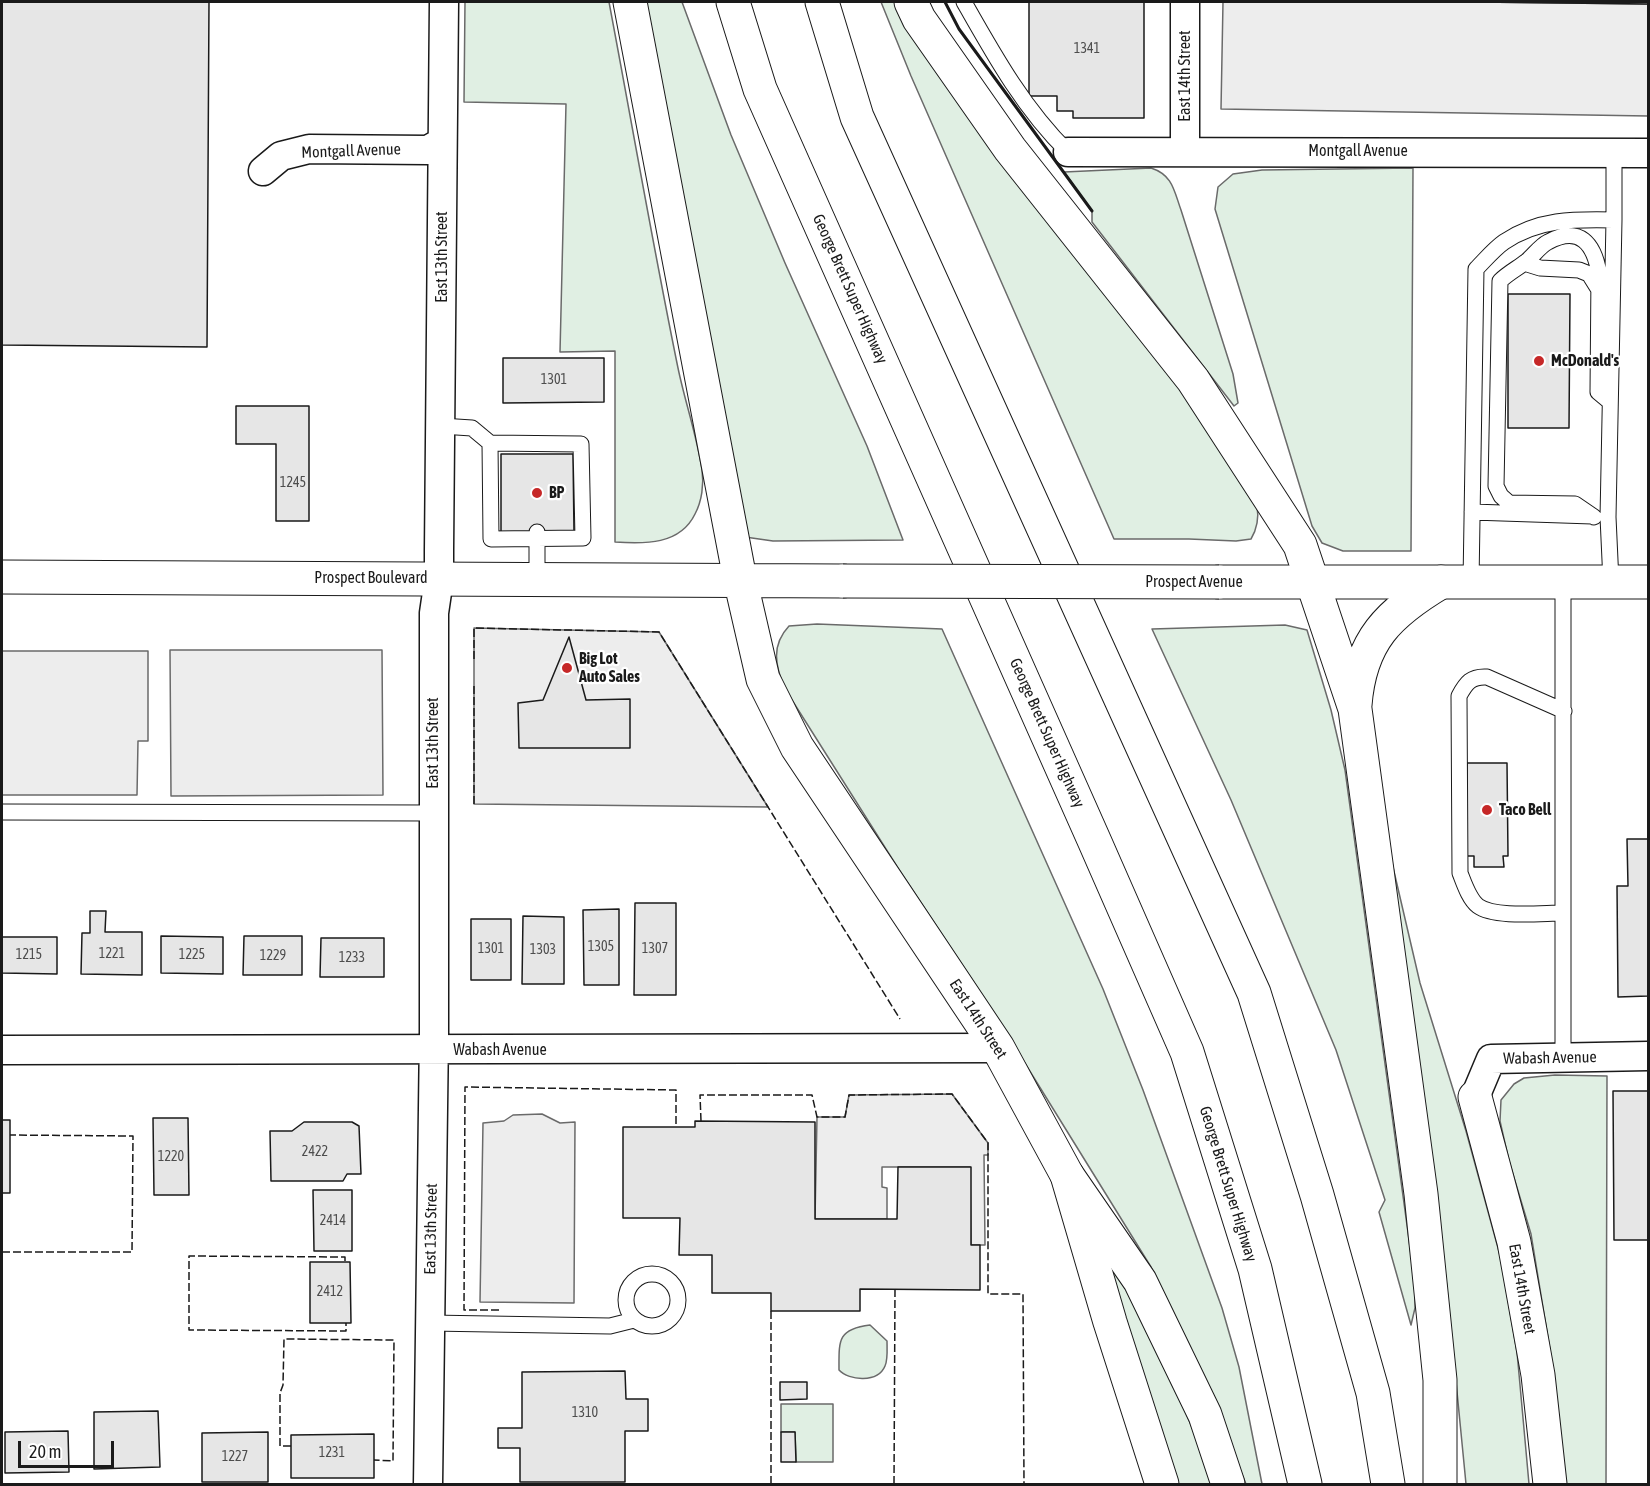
<!DOCTYPE html>
<html>
<head>
<meta charset="utf-8">
<style>
	body { margin:0 }
	#map { position:relative; width:1650px; height:1486px; overflow:hidden; background:#fff; font-family:"Asap Condensed",sans-serif }
	canvas { display:block }
	.frame { position:absolute; inset:0; border:3px solid #1a1a1a; pointer-events:none }
	.scale { position:absolute; left:18px; top:1441px; width:96px; height:27px; box-sizing:border-box; border:3px solid #1a1a1a; border-top:0; padding-left:8px; font-size:18px; line-height:21px; white-space:nowrap; color:#1a1a1a; -webkit-text-stroke:4px #fff; paint-order:stroke }
</style>
</head>
<body>
<div id="map">
<canvas width="1650" height="1486"></canvas>
<div class="frame"></div>
<div class="scale">20 m</div>
</div>
<script>
const context = document.querySelector('canvas').getContext('2d');
context.lineJoin = 'round';
function fillPath(path, color) { context.fillStyle = color; context.fill(path, 'evenodd'); }
function stroke(path, color, width, dash) { context.strokeStyle = color; context.lineWidth = width; context.lineCap = dash ? 'butt' : 'round'; context.setLineDash(dash || []); context.stroke(path); }
function write(font, color, halo, rows, align = 'center') {
  context.font = font + ' "Asap Condensed",sans-serif'; context.lineWidth = 4.5; context.setLineDash([]); context.textBaseline = 'middle'; context.strokeStyle = halo; context.fillStyle = color; for (const [text, x, y, turn = 0] of rows) {
    context.save(); context.translate(x, y); context.rotate((+turn || 0) * Math.PI / 180); context.textAlign = isNaN(turn) ? turn : align; if (halo) context.strokeText(text, 0, 0); context.fillText(text, 0, 0); context.restore();
  }
}
const green = new Path2D(`
	M 465,2 L 609,2 C 632,124 653,246 678,368 C 685,402 697,436 702,470 C 704,484 702,501 695,514 C 680,545 645,544 615,542 L 615,351 L 560,352 L 566,104 L 464,102 Z
	M 643,2 L 682,2 L 731,135 L 785,263 L 867,446 L 903,540 L 773,541 L 745,537 Z
	M 881,2 L 898,2 L 1243,467 C 1253,491 1266,514 1251,539 L 1236,541 L 1189,539 L 1114,539 L 911,76 Z
	M 1151,168 C 1173,175 1174,191 1181,210 L 1233,374 L 1238,403 L 1234,406 L 1092,222 L 1092,211 L 1064,172 Z
	M 1413,168 L 1411,551 L 1343,551 L 1322,543 L 1312,526 L 1215,209 L 1218,187 L 1233,174 L 1262,170 Z
	M 817,624 L 942,629 L 1103,989 L 1143,1090 L 1222,1308 L 1239,1367 L 1262,1484 L 1246,1484 L 1183,1333 L 1151,1267 L 992,1010 L 898,868 L 785,689 C 775,666 771,645 789,626 Z
	M 1285,625 L 1307,630 L 1331,710 L 1345,770 L 1415,1284 L 1415,1308 L 1411,1325 L 1379,1212 L 1385,1200 L 1336,1050 L 1231,800 L 1152,629 Z
	M 1389,850 L 1420,983 L 1466,1131 L 1501,1259 L 1517,1352 L 1529,1484 L 1466,1484 L 1446,1279 Z
	M 1555,1075 L 1607,1076 L 1606,1484 L 1562,1484 L 1550,1350 L 1531,1234 L 1509,1161 L 1500,1121 L 1501,1100 L 1514,1084 L 1524,1078 Z
	M 1104,1247 L 1162,1354 L 1215,1484 L 1176,1484 Z
	M 870,1325 L 887,1341 C 887,1348 888,1360 885,1366 C 878,1383 849,1381 839,1370 C 839,1341 837,1329 870,1325 Z
	M 781,1404 L 833,1404 L 833,1462 L 796,1462 L 795,1432 L 781,1432 Z`);
fillPath(green, '#e0efe3');
stroke(green, '#6a6a6a', 1.5);
const parking = new Path2D(`
	M 1223,2 L 1477,2 L 1648,4 L 1648,116 L 1221,109 Z
	M 474,628 L 659,632 L 768,807 L 474,804 Z
	M 170,650 L 382,650 L 383,795 L 171,796 Z
	M 2,651 L 148,651 L 148,741 L 138,741 L 137,795 L 2,795 Z
	M 952,1094 L 988,1143 L 988,1155 L 984,1155 L 985,1245 L 971,1245 L 970,1167 L 882,1167 L 882,1187 L 887,1188 L 887,1219 L 815,1219 L 817,1117 L 845,1117 L 849,1095 Z
	M 542,1114 L 560,1123 L 575,1122 L 574,1303 L 480,1302 L 483,1123 L 504,1121 L 513,1115 Z`);
fillPath(parking, '#ededed');
stroke(parking, '#6a6a6a', 1.5);
const building = new Path2D(`
	M 2,2 L 209,2 L 207,347 L 2,345 Z
	M 1029,2 L 1144,2 L 1144,118 L 1073,118 L 1073,111 L 1057,111 L 1057,96 L 1029,96 Z
	M 1477,2 L 1648,2 L 1648,4 Z
	M 1508,294 L 1570,294 L 1569,428 L 1508,428 Z
	M 503,358 L 604,358 L 604,402 L 503,403 Z
	M 236,406 L 309,406 L 309,521 L 276,521 L 276,444 L 236,444 Z
	M 501,454 L 573,454 L 574,532 L 501,532 Z
	M 569,637 L 586,700 L 630,699 L 630,748 L 519,748 L 518,703 L 543,700 Z
	M 1467,763 L 1507,763 L 1508,856 L 1503,856 L 1504,867 L 1474,867 L 1474,856 L 1467,856 Z
	M 1627,839 L 1648,839 L 1648,996 L 1618,997 L 1617,886 L 1628,886 Z
	M 635,903 L 676,903 L 676,995 L 634,995 Z
	M 619,909 L 619,985 L 584,985 L 583,910 Z
	M 90,911 L 106,911 L 105,932 L 142,932 L 142,975 L 81,974 L 82,933 L 90,933 Z
	M 523,916 L 564,917 L 564,984 L 522,984 Z
	M 471,919 L 511,919 L 511,980 L 471,980 Z
	M 161,936 L 223,937 L 223,974 L 161,973 Z
	M 244,936 L 302,936 L 302,975 L 243,975 Z
	M 2,937 L 57,937 L 57,974 L 2,973 Z
	M 321,938 L 384,938 L 384,977 L 320,977 Z
	M 1613,1091 L 1648,1091 L 1648,1240 L 1614,1240 Z
	M 153,1118 L 188,1118 L 189,1195 L 154,1195 Z
	M 2,1120 L 10,1120 L 10,1193 L 2,1193 Z
	M 695,1121 L 815,1122 L 815,1219 L 897,1219 L 898,1167 L 971,1167 L 971,1245 L 980,1245 L 980,1290 L 860,1289 L 860,1311 L 771,1311 L 771,1293 L 712,1293 L 712,1255 L 679,1255 L 680,1218 L 623,1218 L 623,1127 L 695,1127 Z
	M 304,1122 L 352,1122 L 359,1126 L 361,1174 L 347,1174 L 343,1181 L 271,1181 L 270,1131 L 292,1131 Z
	M 313,1190 L 352,1190 L 352,1251 L 314,1251 Z
	M 310,1262 L 350,1262 L 351,1323 L 310,1323 Z
	M 625,1371 L 626,1399 L 648,1399 L 648,1431 L 625,1431 L 625,1482 L 520,1482 L 520,1448 L 498,1448 L 498,1428 L 522,1428 L 522,1372 Z
	M 780,1382 L 807,1382 L 807,1399 L 780,1400 Z
	M 158,1411 L 160,1467 L 94,1469 L 94,1412 Z
	M 68,1431 L 69,1472 L 5,1473 L 5,1432 Z
	M 268,1432 L 268,1482 L 202,1482 L 202,1433 Z
	M 781,1432 L 795,1432 L 796,1462 L 781,1462 Z
	M 374,1434 L 374,1478 L 291,1478 L 291,1435 Z`);
fillPath(building, '#e6e6e6');
stroke(building, '#1a1a1a', 1.5);
const lane = new Path2D(`
	M 964,2 C 994,55 1024,109 1068,152
	M 1614,220 L 1614,153
	M 1524,263 L 1540,268 L 1579,270 L 1589,274 L 1599,290
	M 441,426 L 472,428 L 490,443 L 581,444 L 583,538 L 491,539 L 490,443
	M 1472,512 L 1592,516
	M 1594,517 L 1575,504 L 1509,503 L 1501,496 L 1496,486 L 1500,281 C 1508,273 1518,268 1527,261 C 1534,255 1540,246 1548,242 C 1580,225 1594,244 1599,273 L 1598,392 L 1610,402
	M 537,580 L 537,532
	M 1471,582 L 1476,269 C 1485,260 1494,249 1504,242 C 1538,219 1573,219 1614,220 L 1608,517 L 1611,582
	M 2,812 L 433,813
	M 1562,913 C 1542,913 1494,918 1478,906 C 1469,899 1464,883 1460,873 L 1459,696 C 1466,683 1471,676 1487,677 L 1564,711
	M 1563,1058 L 1563,582
	M626 1300a26 26 0 1 1 52 0a26 26 0 1 1-52 0Z
	M 430,1323 L 610,1326 L 634,1320`);
const street = new Path2D(`
	M 1185,151 L 1185,2
	M 1068,152 L 1648,153
	M 263,171 L 281,156 L 309,149 L 428,150 L 442,142
	M 2,1050 L 998,1048
	M 1475,1097 L 1491,1059 L 1648,1056
	M 428,1484 L 434,1033 L 434,613 L 439,579 L 439,550 L 444,2`);
const secondary = new Path2D(`
	M 2,577 L 843,581
	M 740,579 L 763,679 L 797,747 L 998,1048 L 1067,1175 L 1110,1322 L 1162,1484
	M 1219,582 L 1648,582
	M 1475,1097 L 1514,1242 L 1538,1375 L 1550,1484`);
const highway = new Path2D(`
	M 630,2 L 740,579
	M 733,2 L 760,89 L 1094,840 L 1187,1052 L 1255,1269 L 1305,1484
	M 822,2 L 857,117 L 1254,993 L 1317,1195 L 1373,1393 L 1388,1484
	M 911,2 L 919,19 L 1010,149 L 1193,380 L 1300,545 L 1355,709 L 1421,1194 L 1440,1380 L 1440,1484
	M 1355,705 C 1360,640 1389,613 1441,582
	M 1067,1175 L 1140,1281 L 1205,1415 L 1228,1484`);
stroke(lane, '#1a1a1a', 17);
stroke(street, '#1a1a1a', 31);
stroke(secondary, '#1a1a1a', 35);
stroke(highway, '#1a1a1a', 35);
stroke(lane, '#fff', 15);
stroke(street, '#fff', 28);
stroke(secondary, '#fff', 33);
stroke(highway, '#fff', 33);
const secondaryBridge = new Path2D(`
	M 843,581 L 1219,582`);
stroke(secondaryBridge, '#1a1a1a', 35, []);
stroke(secondaryBridge, '#fff', 33);
stroke(new Path2D(`
	M 474,659 L 474,628 L 659,632 L 900,1019
	M 474,804 L 474,684
	M 701,1121 L 700,1095 L 812,1095 L 817,1117 L 845,1117 L 849,1095 L 952,1094 L 988,1143 L 988,1294 L 1023,1294 L 1024,1484
	M 2,1252 L 132,1252 L 133,1136 L 10,1135
	M 345,1261 L 345,1257 L 189,1256 L 189,1330 L 346,1331 L 346,1323
	M 499,1310 L 464,1310 L 465,1087 L 676,1090 L 676,1127
	M 291,1446 L 280,1446 L 280,1393 L 283,1385 L 284,1339 L 394,1340 L 393,1461 L 374,1460
	M 771,1484 L 771,1311
	M 894,1484 L 895,1289`), '#1a1a1a', 1.5, [8, 3]);
stroke(new Path2D(`
	M 945,2 L 959,29 L 1092,211`), '#1a1a1a', 3);
for (const [x, y, r, color] of [
	[1539,361,6,"#c62828"],
	[537,493,6,"#c62828"],
	[567,668,6,"#c62828"],
	[1487,810,6,"#c62828"]
]) { const dot = new Path2D(); dot.arc(x, y, r, 0, 2 * Math.PI); context.fillStyle = color; context.fill(dot); stroke(dot, '#fff', 2); }
write('14px', '#4d4d4d', null, [
	["1341",1087,49],
	["1301",554,380],
	["1245",293,483],
	["1305",601,947],
	["1301",491,949],
	["1307",655,949],
	["1303",543,950],
	["1221",112,954],
	["1215",29,955],
	["1225",192,955],
	["1229",273,956],
	["1233",352,958],
	["2422",315,1152],
	["1220",171,1157],
	["2414",333,1221],
	["2412",330,1292],
	["1310",585,1413],
	["1231",332,1453],
	["1227",235,1457]
]);
write('16px', '#1a1a1a', '#fff', [
	["East 14th Street",1185,76,-90],
	["Montgall Avenue",351,151,-2],
	["Montgall Avenue",1358,151],
	["East 13th Street",442,257,-90],
	["George Brett Super Highway",850,289,66],
	["Prospect Boulevard",371,578],
	["Prospect Avenue",1194,582],
	["George Brett Super Highway",1047,733,66],
	["East 13th Street",433,743,-90],
	["East 14th Street",978,1019,57],
	["Wabash Avenue",500,1050],
	["Wabash Avenue",1550,1058,-1],
	["George Brett Super Highway",1228,1184,73],
	["East 13th Street",431,1229,-89],
	["East 14th Street",1522,1289,80]
]);
write('bold 16px', '#1a1a1a', '#fff', [
	["McDonald's",1551,361],
	["BP",549,493],
	["Big Lot",579,659],
	["Auto Sales",579,677],
	["Taco Bell",1499,810]
], 'left');
</script>
</body>
</html>
